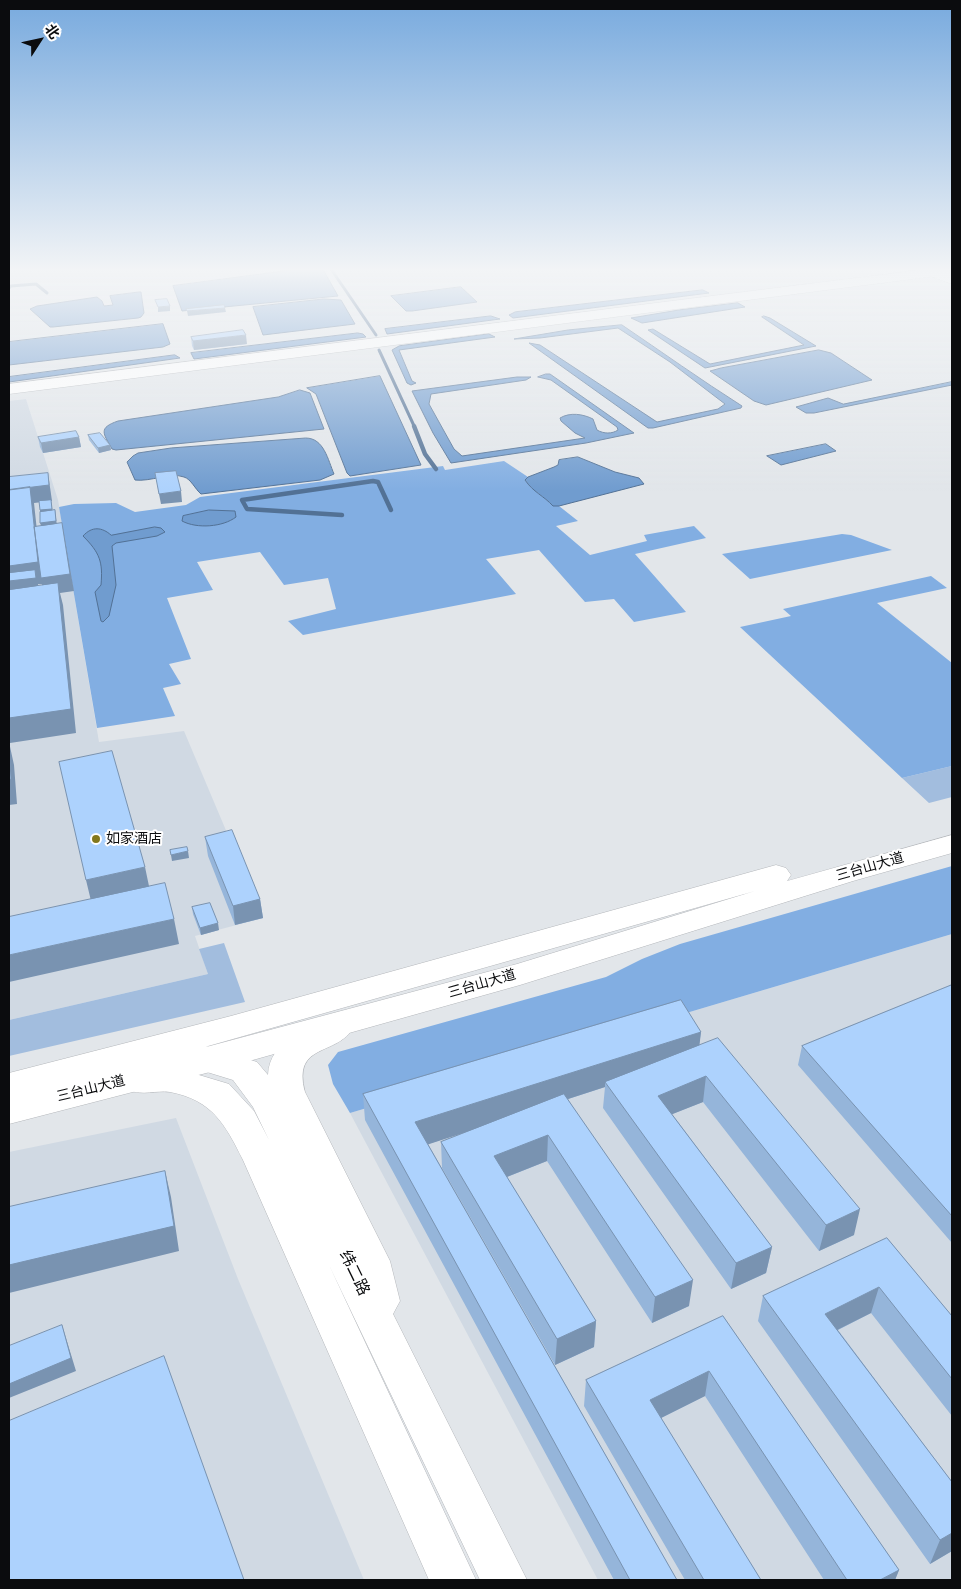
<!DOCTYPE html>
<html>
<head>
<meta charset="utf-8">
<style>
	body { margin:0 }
	#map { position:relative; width:961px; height:1589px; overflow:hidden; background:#e2e6ea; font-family:"PT Serif","Noto Sans SC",serif }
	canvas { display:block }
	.frame { position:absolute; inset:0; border:10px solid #0b0c0e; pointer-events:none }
	.north { position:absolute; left:15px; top:15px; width:50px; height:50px; -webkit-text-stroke:4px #fff; paint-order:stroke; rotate:55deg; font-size:14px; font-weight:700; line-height:20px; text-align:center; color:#0b0c0e }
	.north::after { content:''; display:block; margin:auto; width:18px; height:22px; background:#0b0c0e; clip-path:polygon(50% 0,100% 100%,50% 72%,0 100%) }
</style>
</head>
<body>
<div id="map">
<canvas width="961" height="1589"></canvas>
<div class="frame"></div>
<div class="north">北</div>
</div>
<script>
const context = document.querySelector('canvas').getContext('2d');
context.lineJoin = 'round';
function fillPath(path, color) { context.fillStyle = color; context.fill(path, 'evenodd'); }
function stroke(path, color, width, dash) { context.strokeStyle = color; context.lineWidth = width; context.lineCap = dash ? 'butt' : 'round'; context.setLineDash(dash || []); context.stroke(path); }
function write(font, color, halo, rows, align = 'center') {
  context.font = font + ' "PT Serif","Noto Sans SC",serif'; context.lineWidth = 4; context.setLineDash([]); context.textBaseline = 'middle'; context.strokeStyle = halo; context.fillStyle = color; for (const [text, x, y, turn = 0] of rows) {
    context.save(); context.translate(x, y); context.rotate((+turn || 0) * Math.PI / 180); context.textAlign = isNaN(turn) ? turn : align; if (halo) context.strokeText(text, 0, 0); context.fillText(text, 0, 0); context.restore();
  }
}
fillPath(new Path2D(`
	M 26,399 L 58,500 L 99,742 L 184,731 L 263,918 L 195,936 L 208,974 L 9,1020 L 9,401 Z
	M 952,934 L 952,1580 L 598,1580 L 350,1113 Z
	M 176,1118 L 238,1279 L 364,1580 L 9,1580 L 9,1152 Z`), '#d0d9e3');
fillPath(new Path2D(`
	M 952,766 L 952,797 L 929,803 L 902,778 Z
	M 224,943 L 245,1002 L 9,1056 L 9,1020 L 208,974 L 199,949 Z`), '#a2bdde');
fillPath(new Path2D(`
	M 504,461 L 528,477 L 525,480 C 533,492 544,496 553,506 L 559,506 L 578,521 L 556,526 L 590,555 L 647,541 L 644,535 L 694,526 L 706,538 L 635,554 L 686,612 L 634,622 L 614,599 L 585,602 L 539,550 L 486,559 L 516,594 L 303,635 L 288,621 L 336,609 L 328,578 L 284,585 L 260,552 L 197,562 L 213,590 L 167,598 L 191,659 L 169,664 L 181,684 L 163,688 L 175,716 L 97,728 L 59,507 L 74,504 L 116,503 L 135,512 L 186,505 L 200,497 L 443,466 L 445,470 Z
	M 842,534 L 851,535 L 892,550 L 750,579 L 722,554 Z
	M 931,576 L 947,588 L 877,603 L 952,663 L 952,766 L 902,778 L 740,627 L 791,616 L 783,609 Z
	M 952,866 L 952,934 L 350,1113 L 333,1084 L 328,1065 L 338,1052 L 606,977 L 642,959 L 680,944 Z`), '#82aee2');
const water = new Path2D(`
	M 299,269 L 320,269 L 324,271 L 338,296 L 182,311 L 173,286 Z
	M 461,287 L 477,302 L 412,311 L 406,311 L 391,296 Z
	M 703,290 L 709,293 L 521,317 L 513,318 L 509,315 L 515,312 Z
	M 139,292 L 141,292 L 144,313 L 141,317 L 138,318 L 53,327 L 50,327 L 30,309 L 37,306 L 97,297 L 102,301 L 104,306 L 113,305 L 110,296 Z
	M 324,299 L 341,300 L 355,324 L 263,335 L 253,307 Z
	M 738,303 L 745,307 L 642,323 L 631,318 L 679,310 Z
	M 491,316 L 500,319 L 387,334 L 385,329 Z
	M 764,316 L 770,318 L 816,346 L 705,368 L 648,330 L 653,329 L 710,364 L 804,345 L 762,317 Z
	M 163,324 L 170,344 L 163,347 L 9,365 L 9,342 Z
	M 622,325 C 662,352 701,380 742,406 L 741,408 L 653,428 L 648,428 L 529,343 L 540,345 L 657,422 L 718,409 L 725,404 L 670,362 L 618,328 L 540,338 L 514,339 L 568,330 Z
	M 358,333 L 363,334 L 366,337 L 194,359 L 191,353 Z
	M 489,334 L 495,337 L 399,350 L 412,381 L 416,383 L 411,385 L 407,383 L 392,350 L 399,346 Z
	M 819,350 L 831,353 L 872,380 L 766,405 L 754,401 L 710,371 L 721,368 Z
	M 175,355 L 180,358 L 9,382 L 9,377 Z
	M 546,374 L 550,374 L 634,433 L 586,443 L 451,463 L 433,433 L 412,391 L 517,377 L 531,377 L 526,380 L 431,394 L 429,404 L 454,449 L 462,456 L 585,438 L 575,433 L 561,421 L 560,418 C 570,412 583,414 593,419 L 597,430 C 604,434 612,434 618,430 L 617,427 L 551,380 L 538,377 Z
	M 380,376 L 421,465 L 350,476 L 347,473 L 316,394 L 307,388 Z
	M 952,382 L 952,385 L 814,413 L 806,413 L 796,407 L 828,398 L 843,404 Z
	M 300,390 L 310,393 L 324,429 L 116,450 L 112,449 C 103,433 98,428 118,421 L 278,397 Z
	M 306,438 C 324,438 328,460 334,474 L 320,480 L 201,494 C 195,489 191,479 184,477 C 171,472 150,482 135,480 L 127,462 L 133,456 L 138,453 L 171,448 Z
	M 826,444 L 836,451 L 781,465 L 767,456 Z
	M 578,457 L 615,472 L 639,478 L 644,484 L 559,506 L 553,506 C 544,496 533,492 525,480 L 528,477 L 554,467 L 558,465 L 559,460 Z
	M 209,510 L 235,511 L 236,517 C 223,527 197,529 182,521 L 183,516 Z
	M 155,527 L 161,528 L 165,532 L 157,536 L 116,543 L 112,546 L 116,585 L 109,616 L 103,622 L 101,621 L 95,592 L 101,585 C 103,562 100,553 83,536 C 92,526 102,527 111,535 Z`);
fillPath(water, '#709ccf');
stroke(water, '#527195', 1);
stroke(new Path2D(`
	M 331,269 L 376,335
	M 9,288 L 11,286 L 36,284 L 47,293
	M 379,350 L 415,428`), '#527195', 3);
stroke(new Path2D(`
	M 414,426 L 425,454 L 436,469
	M 342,515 L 247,509 L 242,500 L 373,481 L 378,482 L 391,510`), '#527195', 4.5);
const minor = new Path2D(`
	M 928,269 L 952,269 L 952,274 L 9,394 L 9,384 Z
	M 337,1015 L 349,1018 L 354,1027 C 337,1057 292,1042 305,1092 L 390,1261 L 400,1301 L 393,1314 L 527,1580 L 480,1580 L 329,1265 L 476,1580 L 429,1580 L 243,1160 C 225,1124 212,1100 170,1092 C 155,1090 144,1096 128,1090 L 123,1081 L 128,1072 L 140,1068 L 169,1066 L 229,1084 L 254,1111 L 269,1140 L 253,1107 L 233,1080 L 184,1065 L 179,1056 L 184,1047 L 196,1043 L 257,1062 L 268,1075 C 269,1041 310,1023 337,1015 Z`);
const major = new Path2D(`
	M 952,835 L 952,853 L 853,881 L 520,985 L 210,1072 L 9,1124 L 9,1073 L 231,1016 L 776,865 L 786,868 L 791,875 L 787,881 ZM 755,891 L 517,964 L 210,1046 L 194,1050 Z`);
const highway = new Path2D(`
	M 917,269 L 936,269 L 952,275 L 952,284 L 919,272 Z`);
stroke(minor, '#b4b7bb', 1);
stroke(major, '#b4b7bb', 1);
stroke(highway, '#b4b7bb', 1);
fillPath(minor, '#fff');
fillPath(major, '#fff');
fillPath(highway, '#fff');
fillPath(new Path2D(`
	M 191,337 L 247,344 L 194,350 L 192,346 Z
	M 88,435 L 110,445 L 111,450 L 99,453 L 89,440 Z
	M 38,437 L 79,437 L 81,447 L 43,453 L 40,447 Z
	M 205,837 L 260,899 L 263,918 L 235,925 L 208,856 Z
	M 192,907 L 219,930 L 201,935 L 193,914 Z
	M 952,985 L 952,1243 L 798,1065 L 802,1046 Z
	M 701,1032 L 699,1045 L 854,1235 L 819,1251 L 703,1102 L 672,1114 L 772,1247 L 766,1273 L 731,1289 L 603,1108 L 605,1087 L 568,1099 L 689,1306 L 652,1323 L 547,1161 L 507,1177 L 596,1321 L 594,1347 L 555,1365 L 442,1168 L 441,1142 L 471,1130 L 428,1144 L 677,1580 L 614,1580 L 365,1120 L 363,1094 Z
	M 887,1238 L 952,1316 L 952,1416 L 871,1313 L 838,1330 L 952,1482 L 952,1551 L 930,1564 L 758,1321 L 763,1296 Z
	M 723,1316 L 899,1570 L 895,1580 L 824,1580 L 705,1396 L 661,1418 L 761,1580 L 685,1580 L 584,1406 L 586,1380 Z`), '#95b5da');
fillPath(new Path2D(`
	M 170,306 L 170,311 L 158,312 L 158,307 Z
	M 225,308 L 226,312 L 188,316 L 187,311 Z
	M 246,335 L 247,344 L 194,350 L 193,341 Z
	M 79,437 L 81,447 L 43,453 L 41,443 Z
	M 110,445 L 111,450 L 99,453 L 98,448 Z
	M 48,473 L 52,501 L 51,501 L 53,514 L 41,516 L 40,510 L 51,501 L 34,503 L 42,578 L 62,523 L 74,591 L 60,593 L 63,605 L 76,733 L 10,743 L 9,736 L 9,718 L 44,595 L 42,584 L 38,584 L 39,594 L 9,598 L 9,506 Z
	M 181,491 L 182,502 L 161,504 L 159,494 Z
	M 55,510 L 57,526 L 42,528 L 40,523 Z
	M 9,742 L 14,765 L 17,804 L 9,805 Z
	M 188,851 L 189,858 L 172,861 L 171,855 Z
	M 145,867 L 150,891 L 92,905 L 86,880 Z
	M 260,899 L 263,918 L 235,925 L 233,906 Z
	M 174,919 L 179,944 L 9,982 L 9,955 Z
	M 218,923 L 219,930 L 201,935 L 200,928 Z
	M 701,1032 L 698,1057 L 605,1082 L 605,1087 L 417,1148 L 415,1122 Z
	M 706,1076 L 703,1102 L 655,1121 L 658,1096 Z
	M 548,1135 L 547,1161 L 494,1182 L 494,1156 Z
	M 165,1171 L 171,1197 L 179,1251 L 9,1293 L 9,1265 Z
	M 860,1209 L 854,1235 L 819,1251 L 826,1225 Z
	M 772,1247 L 766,1273 L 731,1289 L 736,1263 Z
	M 693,1280 L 689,1306 L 652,1323 L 655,1297 Z
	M 879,1287 L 871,1313 L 819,1339 L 825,1314 Z
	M 596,1321 L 594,1347 L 555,1365 L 557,1339 Z
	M 62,1325 L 76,1371 L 9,1398 L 9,1384 Z
	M 709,1371 L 705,1396 L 647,1425 L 650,1400 Z
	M 952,1533 L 952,1551 L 930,1564 L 940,1540 Z
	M 899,1570 L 895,1580 L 880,1580 Z`), '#7993b1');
const building = new Path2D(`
	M 167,299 L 170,306 L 158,307 L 155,300 Z
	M 224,305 L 225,308 L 187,311 L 186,309 Z
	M 243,330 L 246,335 L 193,341 L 191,337 Z
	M 76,431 L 79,437 L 41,443 L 38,437 Z
	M 100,433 L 110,445 L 98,448 L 88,435 Z
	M 176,471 L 181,491 L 159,494 L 155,473 Z
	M 48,473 L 49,485 L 9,490 L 9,477 Z
	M 30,487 L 38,562 L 9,566 L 9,490 Z
	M 51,500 L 52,509 L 40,510 L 39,501 Z
	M 55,510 L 56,521 L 40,523 L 40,512 Z
	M 62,523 L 70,574 L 41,578 L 34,527 Z
	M 35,570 L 36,578 L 9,581 L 9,573 Z
	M 58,583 L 71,709 L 9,718 L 9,590 Z
	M 9,744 L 11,779 L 9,780 Z
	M 112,751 L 145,867 L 86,880 L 59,762 Z
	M 232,830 L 260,899 L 233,906 L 205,837 Z
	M 187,847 L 188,851 L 171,855 L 170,850 Z
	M 165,883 L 174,919 L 9,955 L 9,917 Z
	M 210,903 L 218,923 L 200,928 L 192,907 Z
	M 952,985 L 952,1216 L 802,1046 Z
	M 681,1000 L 701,1032 L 415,1122 L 677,1580 L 630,1580 L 363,1094 Z
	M 718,1038 L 860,1209 L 826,1225 L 706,1076 L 658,1096 L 772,1247 L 736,1263 L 605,1082 Z
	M 564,1094 L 693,1280 L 655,1297 L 548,1135 L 494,1156 L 596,1321 L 557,1339 L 441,1142 Z
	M 165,1171 L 174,1226 L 9,1265 L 9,1207 Z
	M 887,1238 L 952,1316 L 952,1379 L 879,1287 L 825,1314 L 952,1482 L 952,1533 L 940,1540 L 763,1296 Z
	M 723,1316 L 899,1570 L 880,1580 L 847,1580 L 709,1371 L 650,1400 L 761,1580 L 704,1580 L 586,1380 Z
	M 62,1325 L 71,1358 L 9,1384 L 9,1346 Z
	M 164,1356 L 244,1580 L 9,1580 L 9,1421 Z`);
fillPath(building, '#add2fd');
stroke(building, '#7993b1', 1);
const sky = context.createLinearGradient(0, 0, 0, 491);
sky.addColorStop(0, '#78aade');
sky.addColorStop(0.55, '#f2f4f6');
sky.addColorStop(1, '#f2f4f600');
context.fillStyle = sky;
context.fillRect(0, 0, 961, 491);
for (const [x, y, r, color] of [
	[96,839,5,"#83781c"]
]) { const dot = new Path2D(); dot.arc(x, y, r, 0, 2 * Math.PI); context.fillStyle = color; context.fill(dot); stroke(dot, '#fff', 2); }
write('14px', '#0b0c0e', '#fff', [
	["如家酒店",106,839]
], 'left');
write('14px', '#0b0c0e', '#fff', [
	["三台山大道",870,867,-16],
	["三台山大道",482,984,-16],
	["三台山大道",91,1089,-14]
]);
write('16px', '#0b0c0e', '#fff', [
	["纬二路",354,1273,64]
]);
</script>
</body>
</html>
